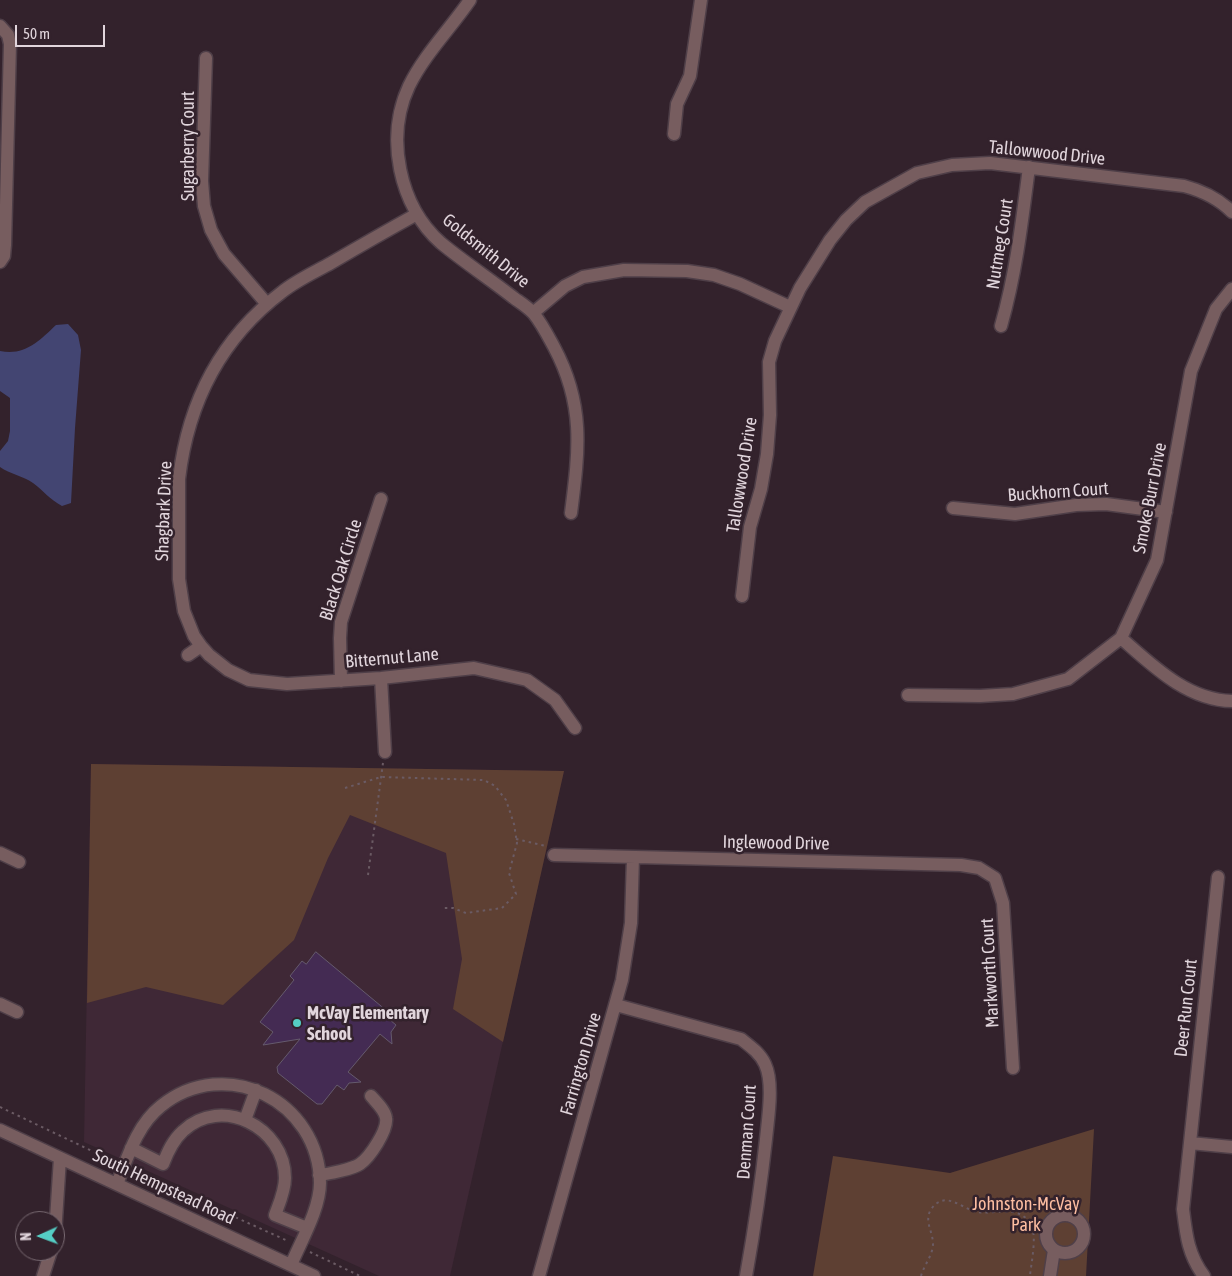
<!DOCTYPE html>
<html>
<head>
<meta charset="utf-8">
<style>
	body { margin:0 }
	#map { position:relative; width:1232px; height:1276px; overflow:hidden; background:#33222c; font-family:"Asap Condensed",sans-serif }
	canvas { display:block }
	.north { position:absolute; left:15px; top:1211px; width:50px; height:50px; box-sizing:border-box; background:#33222c; border:1px solid #796a72; border-radius:50%; rotate:268deg; font-size:14px; font-weight:700; line-height:20px; text-align:center; color:#e1d5dc }
	.north::after { content:''; display:block; margin:auto; width:18px; height:22px; background:#55cec5; clip-path:polygon(50% 0,100% 100%,50% 72%,0 100%) }
	.scale { position:absolute; left:15px; top:25px; width:90px; height:22px; box-sizing:border-box; border:2px solid #e1d5dc; border-top:0; padding-left:6px; font-size:15px; line-height:18px; white-space:nowrap; color:#e1d5dc; -webkit-text-stroke:4px #33222c; paint-order:stroke }
</style>
</head>
<body>
<div id="map">
<canvas width="1232" height="1276"></canvas>
<div class="north">N</div>
<div class="scale">50 m</div>
</div>
<script>
const context = document.querySelector('canvas').getContext('2d');
context.lineJoin = 'round';
function fillPath(path, color) { context.fillStyle = color; context.fill(path, 'evenodd'); }
function stroke(path, color, width, dash) { context.strokeStyle = color; context.lineWidth = width; context.lineCap = dash ? 'butt' : 'round'; context.setLineDash(dash || []); context.stroke(path); }
function write(font, color, halo, rows, align = 'center') {
  context.font = font + ' "Asap Condensed",sans-serif'; context.lineWidth = 5; context.setLineDash([]); context.textBaseline = 'middle'; context.strokeStyle = halo; context.fillStyle = color; for (const [text, x, y, turn = 0] of rows) {
    context.save(); context.translate(x, y); context.rotate((+turn || 0) * Math.PI / 180); context.textAlign = isNaN(turn) ? turn : align; if (halo) context.strokeText(text, 0, 0); context.fillText(text, 0, 0); context.restore();
  }
}
fillPath(new Path2D(`
	M 91,764 L 564,771 L 450,1276 L 379,1276 L 84,1142 Z`), '#3f2836');
fillPath(new Path2D(`
	M 91,764 L 564,771 L 503,1042 L 453,1009 L 462,959 L 446,853 L 350,815 L 328,858 L 294,940 L 223,1005 L 146,987 L 87,1003 Z
	M 1094,1129 L 1086,1276 L 813,1276 L 833,1156 L 950,1173 Z`), '#5e4033');
fillPath(new Path2D(`
	M 68,324 L 78,335 L 81,350 L 75,428 L 71,503 L 62,506 C 49,499 44,491 33,483 C 23,476 10,474 0,467 L 0,451 L 8,441 L 10,431 L 10,398 L 0,391 L 0,351 C 25,356 39,341 56,325 Z`), '#434572');
const building = new Path2D(`
	M 316,952 L 393,1016 L 390,1020 L 396,1025 L 391,1032 L 392,1044 L 380,1034 L 348,1072 L 361,1082 L 349,1083 L 344,1090 L 337,1085 L 322,1104 L 317,1104 L 278,1073 L 277,1067 L 300,1039 L 263,1045 L 273,1032 L 260,1022 L 294,980 L 290,976 L 302,961 L 306,964 Z`);
fillPath(building, '#442b53');
stroke(building, '#655a6d', 1);
const minor = new Path2D(`
	M 470,0 C 450,29 424,55 409,86 C 385,137 399,206 441,243 C 464,262 490,279 514,298 C 521,303 529,308 534,314 C 542,324 548,336 554,347 C 585,405 579,450 571,513
	M 0,26 L 8,35 L 10,44 L 5,245 L 4,256 L 0,262
	M 206,58 L 202,181 L 204,206 L 211,230 L 224,254 L 267,304
	M 674,134 L 677,104 L 690,76 L 701,0
	M 417,214 C 388,230 360,246 331,263 C 315,272 297,280 282,292 C 220,339 188,402 179,479 L 179,579 L 184,611 L 194,636 L 201,646 L 209,655 L 228,670 L 249,680 L 287,684 L 381,678 L 474,668 L 527,680 L 555,700 L 575,728
	M 533,313 L 565,286 L 583,277 L 624,270 L 687,271 L 714,275 L 740,284 L 790,307
	M 1001,326 C 1016,273 1022,222 1029,167
	M 953,508 L 1015,514 L 1076,505 L 1106,504 L 1166,512
	M 742,596 L 750,527 L 761,489 L 767,454 L 770,415 L 769,362 L 775,341 L 800,288 L 830,240 L 846,220 L 865,202 L 917,173 L 952,165 L 990,163 L 1184,186 C 1203,191 1218,198 1232,212
	M 1121,638 C 1153,666 1187,700 1232,701
	M 188,655 L 201,646
	M 381,678 L 385,752
	M 341,681 L 340,638 L 341,622 L 381,499
	M 908,695 L 980,696 L 1013,694 L 1068,679 L 1121,638 L 1157,560 L 1191,371 L 1216,309 L 1232,289
	M 0,853 L 19,862
	M 554,855 L 961,865 L 979,868 L 995,878 L 1003,903 L 1013,1068
	M 0,1004 L 17,1012
	M 616,1005 L 741,1039 C 750,1046 760,1053 765,1064 C 774,1083 768,1118 766,1139 C 761,1185 754,1231 746,1276
	M 245,1120 L 256,1090
	M 0,1130 L 314,1276
	M 1190,1143 L 1232,1147
	M 131,1148 L 163,1164 C 168,1151 173,1140 183,1131 C 221,1095 285,1127 285,1178 C 285,1191 279,1204 275,1215 L 307,1228
	M 319,1175 C 328,1174 353,1169 360,1164 C 370,1157 388,1130 386,1118 C 385,1110 376,1102 371,1096
	M 117,1184 C 128,1156 137,1125 161,1106 C 226,1054 319,1101 320,1183 C 320,1209 301,1241 291,1265
	M1046 1234a19 19 0 1 1 38 0a19 19 0 1 1-38 0Z
	M 55,1235 L 60,1158
	M 43,1276 L 51,1251
	M 539,1276 L 622,980 L 631,923 L 633,857
	M 1050,1276 L 1054,1250
	M 1204,1276 C 1188,1255 1186,1234 1183,1209 L 1218,877`);
stroke(minor, '#4f3f48', 15);
stroke(new Path2D(`
	M 345,788 L 381,777 L 484,780 L 495,786 L 506,800 L 514,824 L 517,843 L 509,873 L 516,894 L 502,908 L 466,913 L 453,908 L 443,908
	M 516,839 L 546,846
	M 368,875 L 383,763
	M 0,1107 L 113,1161
	M 135,1172 L 288,1241
	M 310,1252 L 360,1276
	M 921,1276 C 924,1265 933,1255 933,1244 C 933,1231 923,1220 932,1208 C 946,1190 962,1209 977,1212 C 995,1215 1017,1204 1030,1223 C 1038,1234 1031,1263 1030,1276`), '#6b5b64', 2, [2.5, 4]);
stroke(minor, '#775d5f', 12);
for (const [x, y, r, color] of [
	[297,1023,5,"#55cec5"]
]) { const dot = new Path2D(); dot.arc(x, y, r, 0, 2 * Math.PI); context.fillStyle = color; context.fill(dot); stroke(dot, '#33222c', 2); }
write('18px', '#e1d5dc', '#33222c', [
	["Sugarberry Court",188,146,-90],
	["Tallowwood Drive",1047,153,6],
	["Nutmeg Court",1000,244,-81],
	["Goldsmith Drive",486,251,39],
	["Tallowwood Drive",742,475,-81],
	["Buckhorn Court",1058,492,-4],
	["Smoke Burr Drive",1150,498,-79],
	["Shagbark Drive",164,511,-88],
	["Black Oak Circle",341,570,-73],
	["Bitternut Lane",392,658,-5],
	["Inglewood Drive",776,843,1],
	["Markworth Court",990,973,-93],
	["Deer Run Court",1186,1008,-84],
	["Farrington Drive",581,1064,-74],
	["Denman Court",747,1132,-86],
	["South Hempstead Road",164,1187,25]
]);
write('bold 18px', '#e1d5dc', '#33222c', [
	["McVay Elementary",307,1013],
	["School",307,1034]
], 'left');
write('18px', '#fdbda1', '#33222c', [
	["Johnston-McVay",1026,1204],
	["Park",1026,1225]
]);
</script>
</body>
</html>
